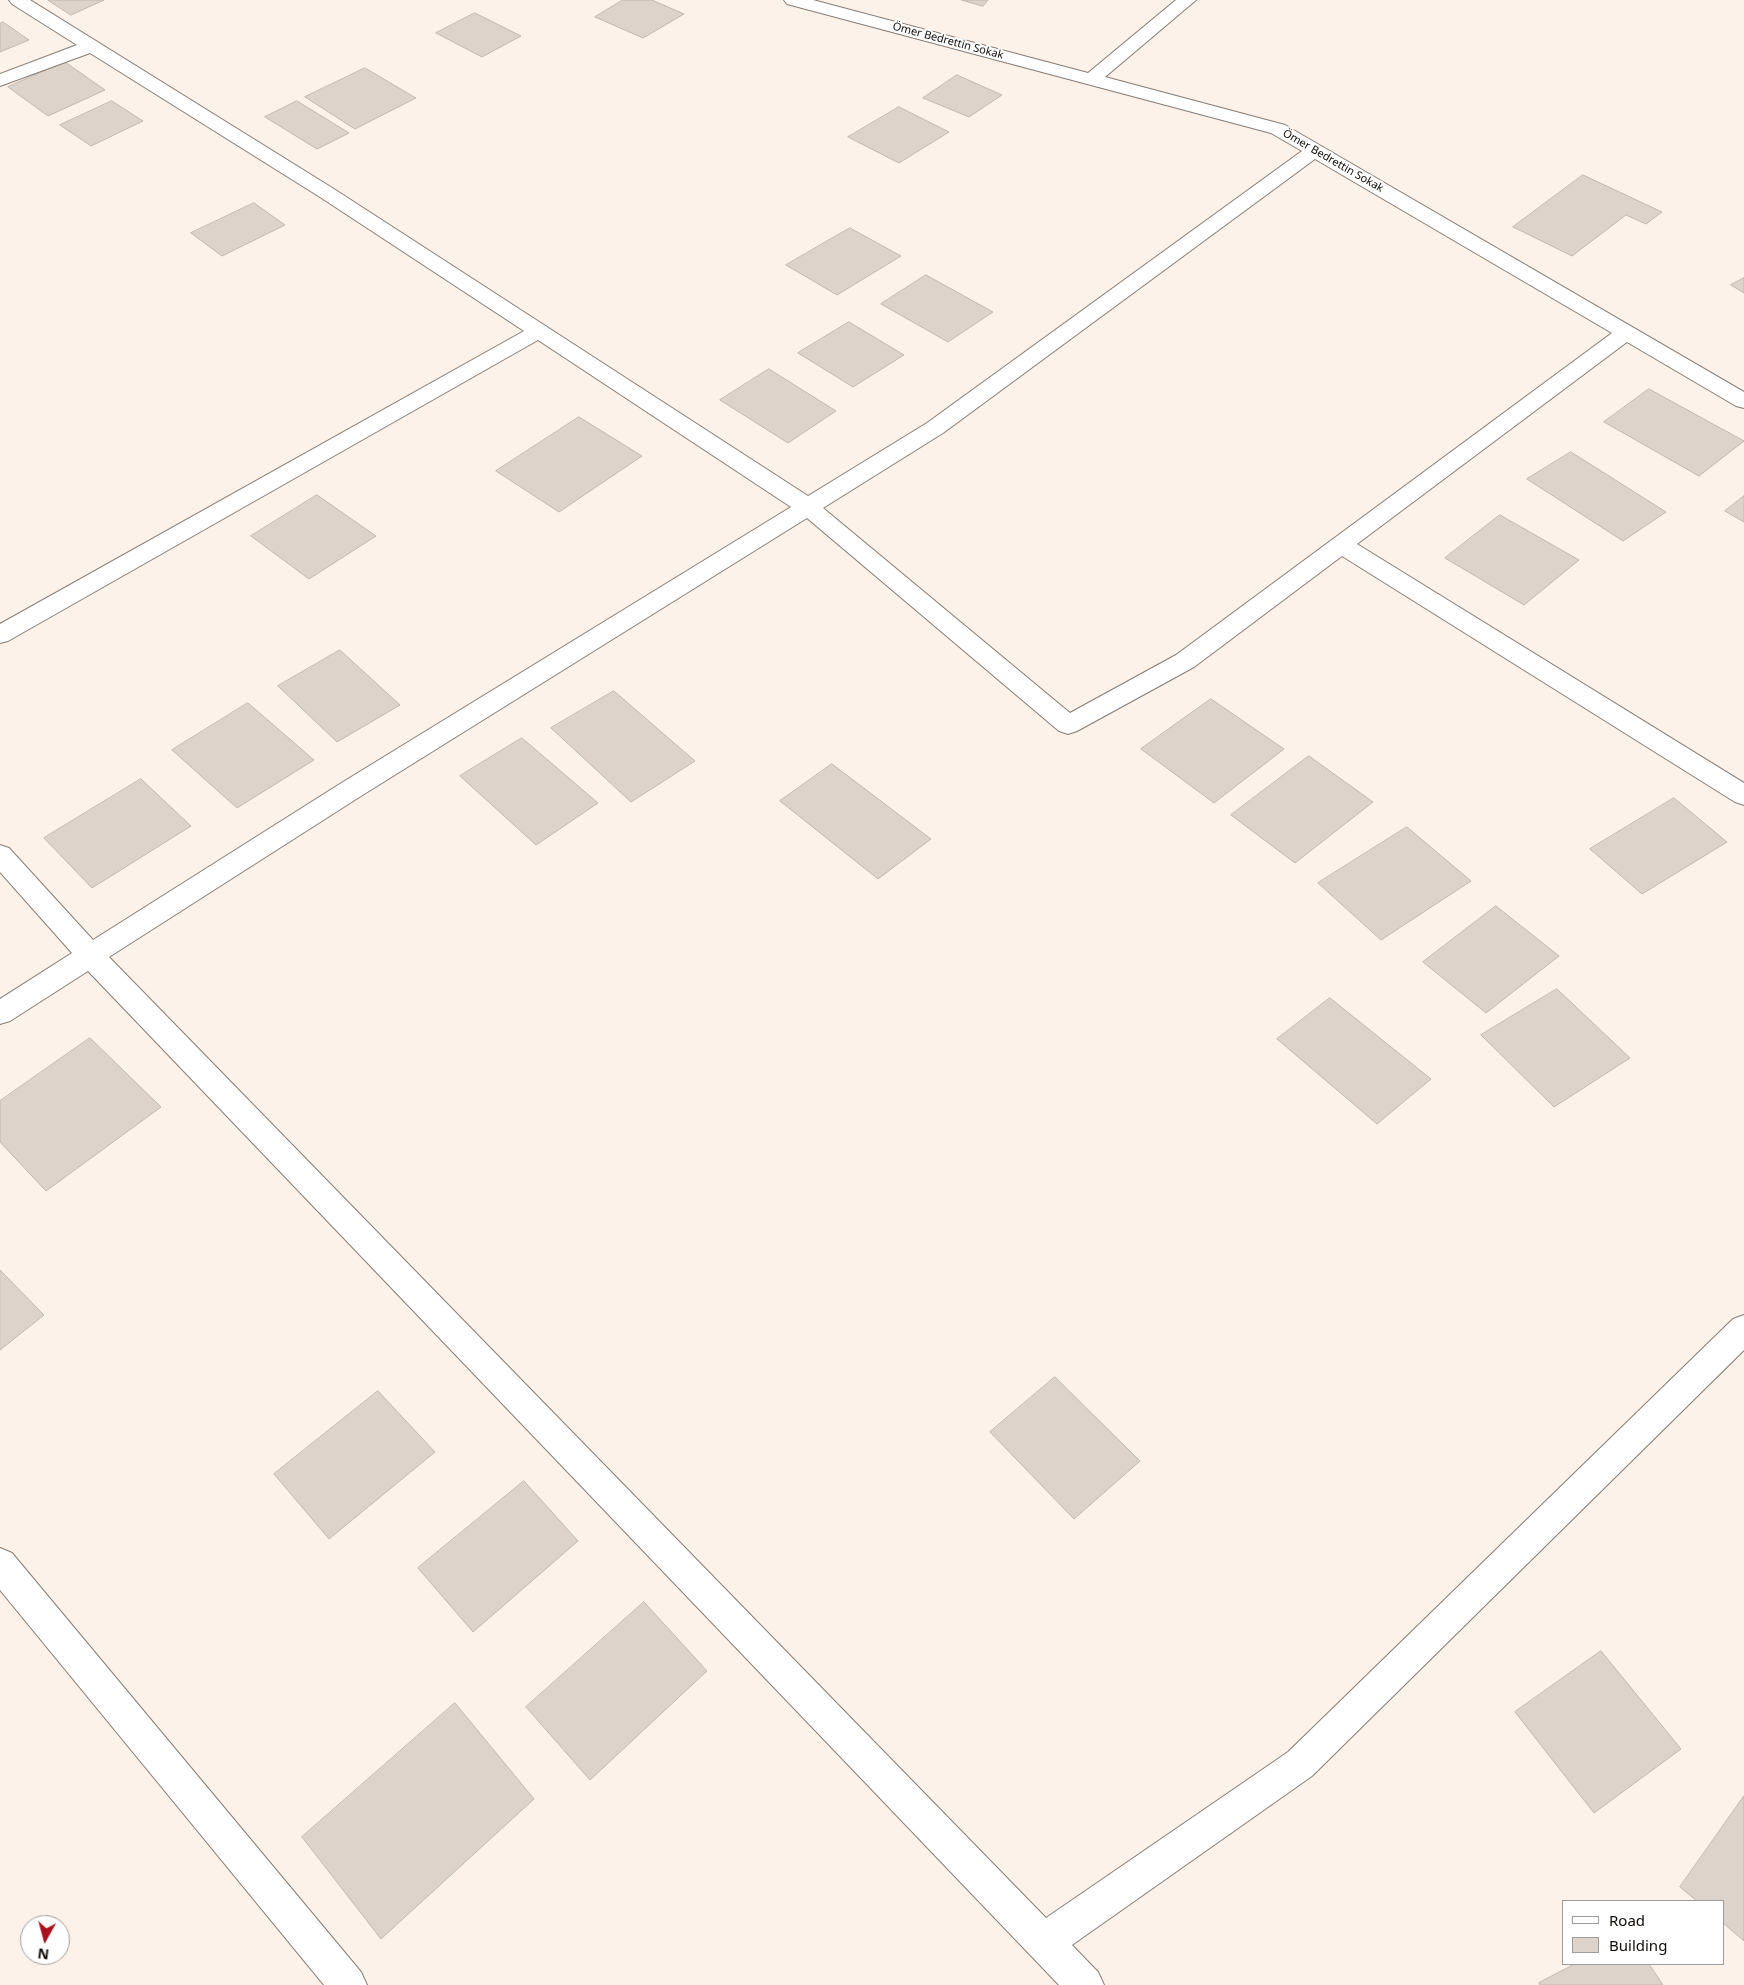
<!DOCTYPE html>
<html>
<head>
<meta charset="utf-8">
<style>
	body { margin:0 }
	#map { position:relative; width:1744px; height:1985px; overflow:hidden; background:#fdf2e9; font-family:"Noto Sans",sans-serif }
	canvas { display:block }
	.legend { position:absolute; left:1562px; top:1900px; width:162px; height:65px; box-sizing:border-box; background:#fff; border:1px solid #9f9d9c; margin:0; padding:6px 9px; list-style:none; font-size:15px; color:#0e0b08 }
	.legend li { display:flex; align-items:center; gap:10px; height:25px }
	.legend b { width:25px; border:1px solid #9f9d9c }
	.north { position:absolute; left:20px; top:1915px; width:50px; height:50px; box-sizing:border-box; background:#fff; border:1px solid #9f9d9c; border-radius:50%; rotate:187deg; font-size:14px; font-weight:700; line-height:20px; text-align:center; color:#0e0b08 }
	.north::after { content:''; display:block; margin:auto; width:18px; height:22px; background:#a8121f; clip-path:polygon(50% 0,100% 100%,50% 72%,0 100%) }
</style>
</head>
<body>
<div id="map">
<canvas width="1744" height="1985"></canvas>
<ul class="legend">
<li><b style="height:6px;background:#fff"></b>Road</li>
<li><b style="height:14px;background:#ddd3ca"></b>Building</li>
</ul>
<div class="north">N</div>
</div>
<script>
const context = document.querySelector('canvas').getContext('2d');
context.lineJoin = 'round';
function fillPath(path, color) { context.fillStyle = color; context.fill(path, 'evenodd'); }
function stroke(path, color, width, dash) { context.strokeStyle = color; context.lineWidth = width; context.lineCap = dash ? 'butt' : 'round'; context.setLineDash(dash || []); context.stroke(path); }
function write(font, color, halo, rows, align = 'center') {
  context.font = font + ' "Noto Sans",sans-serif'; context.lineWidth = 4; context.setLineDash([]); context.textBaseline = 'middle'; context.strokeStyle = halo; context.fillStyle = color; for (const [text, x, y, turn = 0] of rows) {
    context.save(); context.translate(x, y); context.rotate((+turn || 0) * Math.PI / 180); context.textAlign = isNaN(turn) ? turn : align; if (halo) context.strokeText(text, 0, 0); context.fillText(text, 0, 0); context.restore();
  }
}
const building = new Path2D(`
	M 48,0 L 104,0 L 71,15 Z
	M 623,0 L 652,0 L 684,14 L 643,38 L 595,17 Z
	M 962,0 L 988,0 L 983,6 Z
	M 475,13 L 521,36 L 482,57 L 436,33 Z
	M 3,22 L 29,40 L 0,52 L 0,24 Z
	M 65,62 L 105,90 L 48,116 L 8,87 Z
	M 365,68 L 416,98 L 355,129 L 305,97 Z
	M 957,75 L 1002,95 L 969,117 L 923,98 Z
	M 112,101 L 143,121 L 91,146 L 60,125 Z
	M 297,101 L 349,133 L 317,149 L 265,117 Z
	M 899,107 L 949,132 L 899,163 L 848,137 Z
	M 1583,175 L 1662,212 L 1646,224 L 1626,215 L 1572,256 L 1513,227 Z
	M 254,203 L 285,225 L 222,256 L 191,233 Z
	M 850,228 L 901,256 L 837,295 L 786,265 Z
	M 926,275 L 993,312 L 948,342 L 881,304 Z
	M 1744,278 L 1744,293 L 1731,285 Z
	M 849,322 L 904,355 L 853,387 L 798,353 Z
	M 769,369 L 836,411 L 788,443 L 720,400 Z
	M 1649,389 L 1744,441 L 1699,476 L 1604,422 Z
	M 579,417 L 642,456 L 559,512 L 496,471 Z
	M 1571,452 L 1666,512 L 1623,541 L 1527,479 Z
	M 317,495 L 376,536 L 309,579 L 251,536 Z
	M 1744,496 L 1744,522 L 1725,511 Z
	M 1500,515 L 1579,560 L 1524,605 L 1445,558 Z
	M 340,650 L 400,705 L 337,742 L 278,686 Z
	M 614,691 L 695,761 L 631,802 L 551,728 Z
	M 1211,699 L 1284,749 L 1214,803 L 1141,749 Z
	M 248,703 L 314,760 L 237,808 L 172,750 Z
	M 522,738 L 598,803 L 536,845 L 460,776 Z
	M 1309,756 L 1373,802 L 1295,863 L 1231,815 Z
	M 832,764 L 931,839 L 878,879 L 780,801 Z
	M 141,779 L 191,826 L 92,888 L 44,838 Z
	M 1674,798 L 1727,842 L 1642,894 L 1590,849 Z
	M 1407,827 L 1471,881 L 1381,940 L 1318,883 Z
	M 1496,906 L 1559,956 L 1486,1013 L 1423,962 Z
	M 1557,989 L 1630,1058 L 1554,1107 L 1481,1035 Z
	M 1330,998 L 1431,1079 L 1377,1124 L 1277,1039 Z
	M 90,1038 L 161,1107 L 46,1191 L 0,1142 L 0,1101 Z
	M 0,1270 L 44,1315 L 0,1350 Z
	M 1055,1377 L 1140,1461 L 1074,1519 L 990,1432 Z
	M 378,1391 L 435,1452 L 329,1539 L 274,1474 Z
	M 524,1481 L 578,1541 L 473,1632 L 418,1568 Z
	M 644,1602 L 707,1671 L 590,1780 L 526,1707 Z
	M 1601,1651 L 1681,1749 L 1594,1813 L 1515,1712 Z
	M 455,1703 L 534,1799 L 381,1939 L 302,1837 Z
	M 1744,1796 L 1744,1941 L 1723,1923 L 1723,1901 L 1697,1901 L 1680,1887 Z
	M 1575,1964 L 1649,1964 L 1663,1985 L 1540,1985 L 1539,1983 Z`);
fillPath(building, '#ddd3ca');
stroke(building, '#c2b7af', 1);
const minor = new Path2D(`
	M 9,0 L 30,0 L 334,189 L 808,496 L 927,423 L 1302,151 L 1271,133 L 787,4 L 784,0 L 813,0 L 1088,73 L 1176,0 L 1196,0 L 1105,77 L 1285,125 L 1744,392 L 1744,408 L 1736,406 L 1627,342 L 1357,544 L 1744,783 L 1744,805 L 1735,802 L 1342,556 L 1194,667 L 1077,731 L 1068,734 L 1059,731 L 807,518 L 361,796 L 109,957 L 1046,1918 L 1288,1752 L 1733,1319 L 1744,1315 L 1744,1350 L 1312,1776 L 1072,1945 L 1098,1972 L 1104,1985 L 1059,1985 L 88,971 L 10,1021 L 0,1024 L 0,999 L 72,953 L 0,872 L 0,845 L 9,848 L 93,940 L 343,782 L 791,507 L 538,340 L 8,641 L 0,643 L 0,624 L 524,331 L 320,197 L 90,53 L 0,86 L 0,74 L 77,45 L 12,4 ZM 1315,159 L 1612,333 L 1176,655 L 1070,713 L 823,508 L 943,433 Z
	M 0,1548 L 12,1553 L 361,1972 L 367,1985 L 324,1985 L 0,1590 Z`);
stroke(minor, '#857c74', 2);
fillPath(minor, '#fff');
write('11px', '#0e0b08', '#fff', [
	["Ömer Bedrettin Sokak",948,41,15],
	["Ömer Bedrettin Sokak",1333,161,30]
]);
</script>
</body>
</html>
